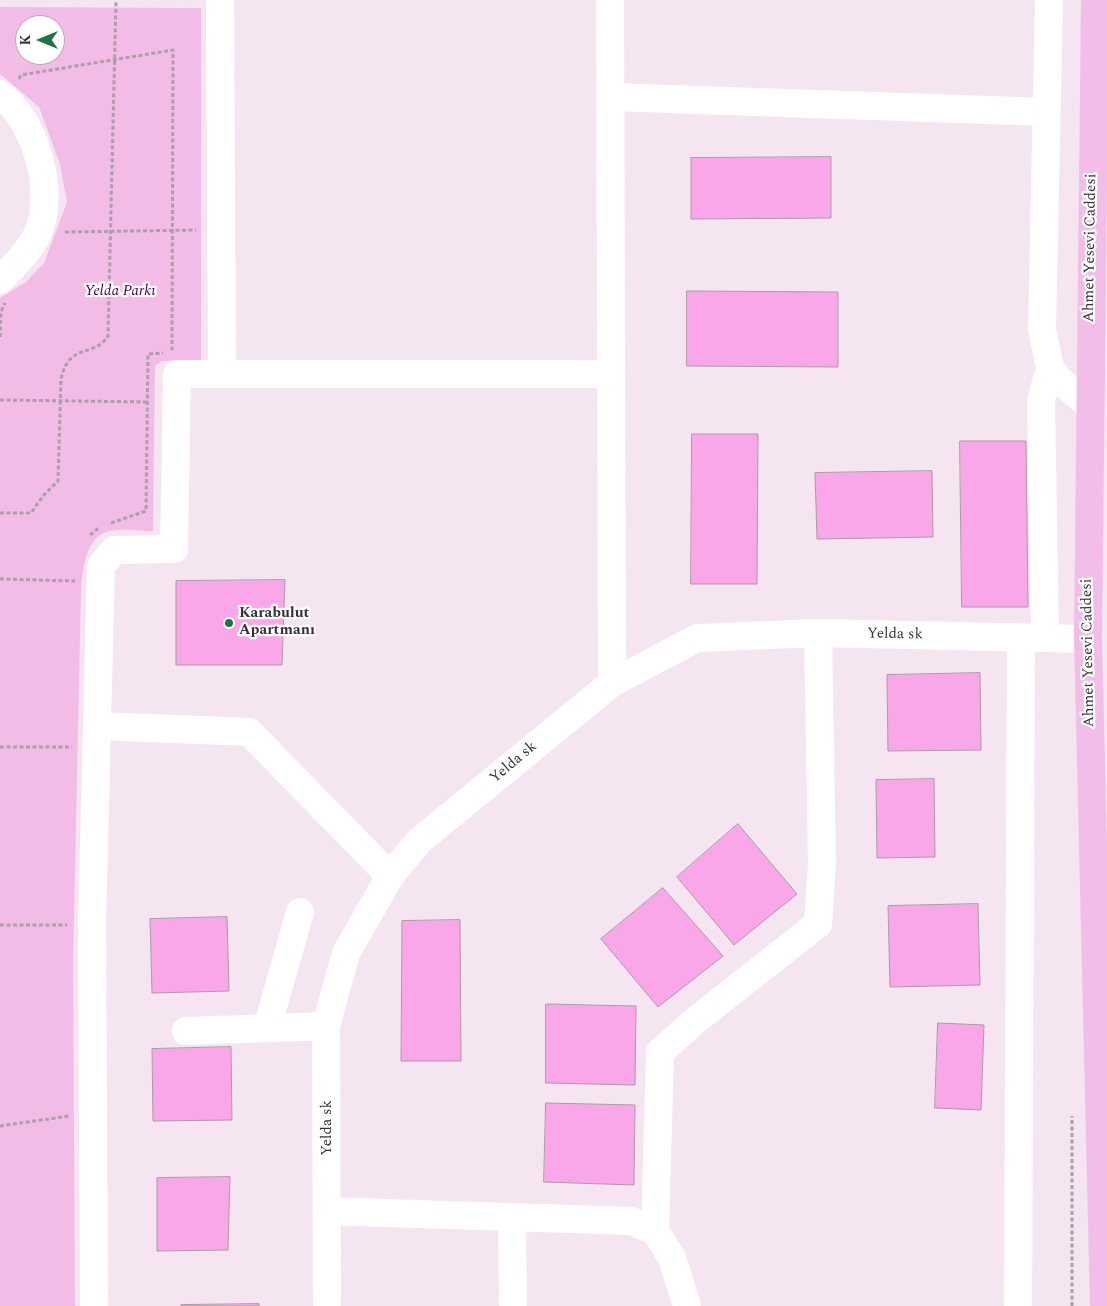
<!DOCTYPE html>
<html>
<head>
<meta charset="utf-8">
<style>
	body { margin:0 }
	#map { position:relative; width:1107px; height:1306px; overflow:hidden; background:#f5e5f1; font-family:Spectral,serif }
	canvas { display:block }
	.north { position:absolute; left:15px; top:15px; width:50px; height:50px; box-sizing:border-box; background:#fff; border:1px solid #afadaf; border-radius:50%; rotate:270deg; font-size:14px; font-weight:700; line-height:20px; text-align:center; color:#373136 }
	.north::after { content:''; display:block; margin:auto; width:18px; height:22px; background:#207345; clip-path:polygon(50% 0,100% 100%,50% 72%,0 100%) }
</style>
</head>
<body>
<div id="map">
<canvas width="1107" height="1306"></canvas>
<div class="north">K</div>
</div>
<script>
const context = document.querySelector('canvas').getContext('2d');
context.lineJoin = 'round';
function fillPath(path, color) { context.fillStyle = color; context.fill(path, 'evenodd'); }
function stroke(path, color, width, dash) { context.strokeStyle = color; context.lineWidth = width; context.lineCap = dash ? 'butt' : 'round'; context.setLineDash(dash || []); context.stroke(path); }
function write(font, color, halo, rows, align = 'center') {
  context.font = font + ' Spectral,serif'; context.lineWidth = 4.5; context.setLineDash([]); context.textBaseline = 'middle'; context.strokeStyle = halo; context.fillStyle = color; for (const [text, x, y, turn = 0] of rows) {
    context.save(); context.translate(x, y); context.rotate((+turn || 0) * Math.PI / 180); context.textAlign = isNaN(turn) ? turn : align; if (halo) context.strokeText(text, 0, 0); context.fillText(text, 0, 0); context.restore();
  }
}
fillPath(new Path2D(`
	M 0,7 L 201,8 L 201,360 L 162,361 L 155,366 L 153,531 C 140,531 123,528 109,531 C 85,537 83,569 81,589 L 73,964 L 75,1306 L 0,1306 L 0,298 L 26,282 L 44,263 L 67,202 L 60,164 L 39,107 L 0,74 ZM 25,25 L 55,25 L 55,55 L 25,55 Z`), '#f2bce6');
const building = new Path2D(`
	M 831,157 L 831,218 L 691,219 L 691,158 Z
	M 687,291 L 838,292 L 838,367 L 687,366 Z
	M 692,434 L 758,434 L 757,584 L 691,584 Z
	M 960,441 L 1026,441 L 1028,607 L 962,607 Z
	M 932,471 L 933,537 L 817,539 L 815,473 Z
	M 285,580 L 282,665 L 176,665 L 176,581 Z
	M 980,673 L 981,750 L 888,751 L 887,675 Z
	M 934,779 L 935,857 L 877,858 L 876,780 Z
	M 738,824 L 797,894 L 734,945 L 677,877 Z
	M 663,888 L 723,956 L 658,1007 L 601,939 Z
	M 978,904 L 980,985 L 890,987 L 888,906 Z
	M 227,917 L 229,991 L 152,993 L 150,919 Z
	M 460,920 L 461,1061 L 401,1061 L 402,921 Z
	M 546,1004 L 636,1006 L 635,1085 L 546,1083 Z
	M 938,1023 L 984,1025 L 981,1110 L 935,1108 Z
	M 231,1047 L 232,1120 L 153,1121 L 152,1049 Z
	M 546,1103 L 635,1105 L 634,1185 L 544,1182 Z
	M 230,1177 L 228,1250 L 157,1251 L 157,1178 Z
	M 259,1304 L 259,1306 L 181,1306 L 181,1305 Z`);
fillPath(building, '#faa7e9');
stroke(building, '#aa9ba6', 1);
stroke(new Path2D(`
	M 19,79 L 21,75 L 173,50 L 172,350
	M 65,232 L 196,230
	M 0,337 L 1,312 L 5,303
	M 0,400 L 149,402
	M 0,513 L 31,513 L 43,496 L 58,481 L 61,379 C 69,342 94,358 108,336 L 116,0
	M 111,523 L 146,511 L 148,354 L 163,353
	M 90,535 L 100,527
	M 0,579 L 75,581
	M 0,747 L 72,747
	M 0,925 L 67,925
	M 0,1126 L 69,1116
	M 1072,1306 L 1072,1116`), '#ab9fa8', 3, [4, 2.5]);
stroke(new Path2D(`
	M 220,0 L 222,374
	M 610,0 L 612,683
	M 1049,0 L 1042,329 L 1050,368 L 1059,380 L 1090,406
	M 0,94 C 35,120 56,191 38,233 C 30,250 13,267 0,280
	M 611,97 L 1047,112
	M 1045,638 L 1041,401 L 1050,368
	M 97,726 L 249,732 L 390,876
	M 267,1028 L 300,912
	M 186,1031 L 326,1026
	M 327,1211 L 631,1221 L 655,1231 L 672,1258 L 687,1306
	M 512,1217 L 513,1306
	M 655,1231 L 660,1052 L 696,1020 L 818,924 L 822,864 L 818,633
	M 94,1306 L 92,924 L 101,566 L 114,550 L 174,549 L 177,374 L 611,374
	M 327,1306 L 326,1026 L 346,953 L 390,876 L 419,841 L 612,683 L 697,638 L 818,633 L 1088,639
	M 1018,1306 L 1021,637`), '#fff', 28);
stroke(new Path2D(`
	M 1095,0 L 1088,639 L 1104,1306`), '#f2bde8', 28);
for (const [x, y, r, color] of [
	[229,623,5,"#207345"]
]) { const dot = new Path2D(); dot.arc(x, y, r, 0, 2 * Math.PI); context.fillStyle = color; context.fill(dot); stroke(dot, '#fff', 2); }
write('15px', '#373136', '#fff', [
	["Ahmet Yesevi Caddesi",1091,248,-89],
	["Yelda sk",895,635,1],
	["Ahmet Yesevi Caddesi",1089,653,-91],
	["Yelda sk",514,763,-40],
	["Yelda sk",328,1128,-90]
]);
write('italic 15px', '#4b0042', '#fff', [
	["Yelda Parkı",120,292]
]);
write('bold 15px', '#373136', '#fff', [
	["Karabulut",239,614],
	["Apartmanı",239,631]
], 'left');
</script>
</body>
</html>
